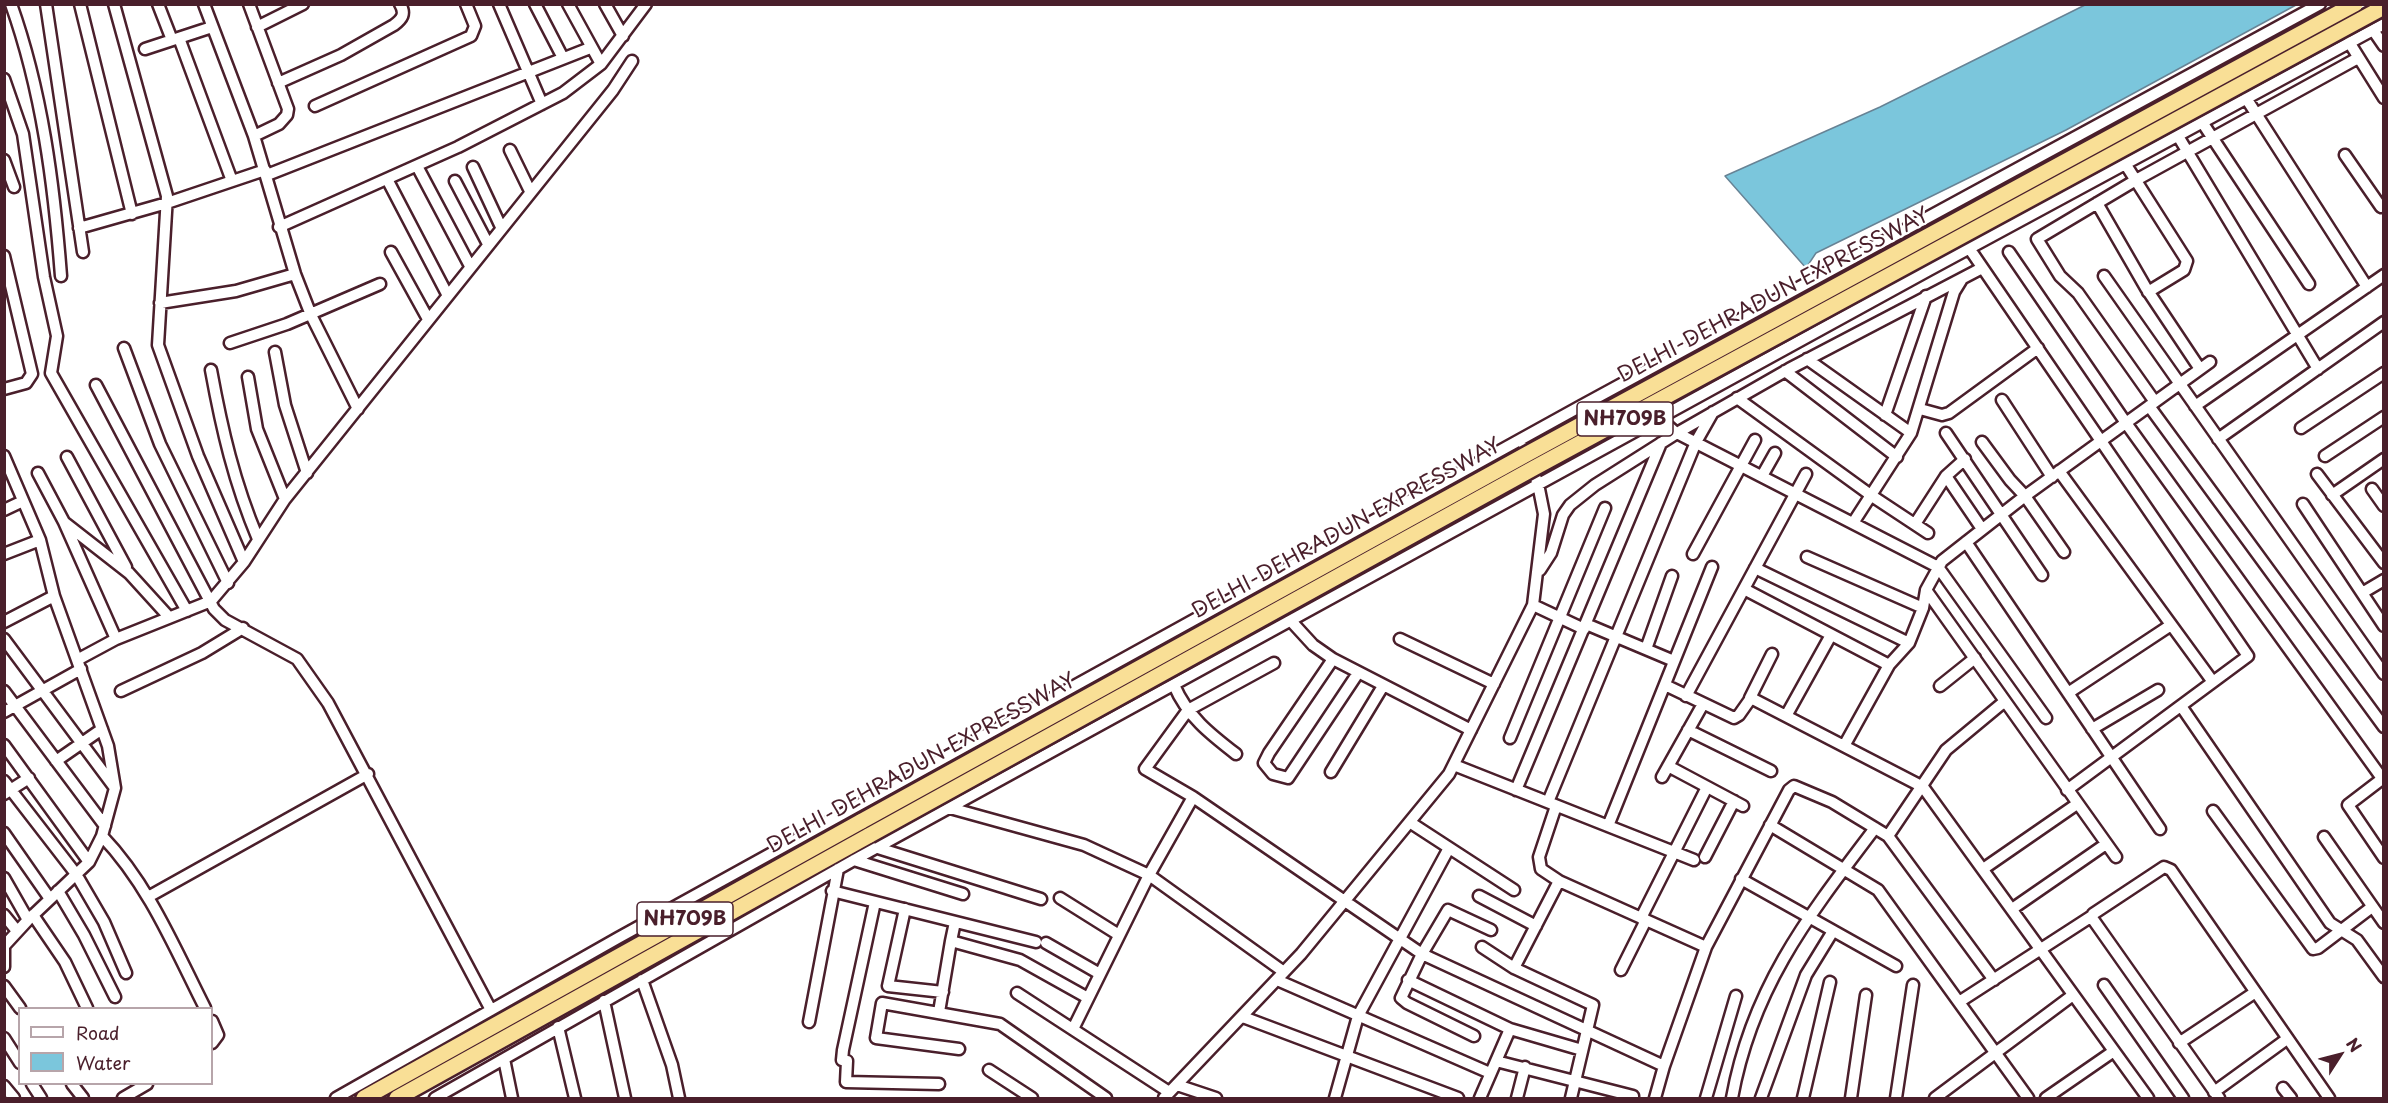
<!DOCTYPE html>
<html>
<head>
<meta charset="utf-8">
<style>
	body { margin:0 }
	#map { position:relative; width:2388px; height:1103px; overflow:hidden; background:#fff; font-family:"Playpen Sans",sans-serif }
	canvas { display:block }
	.frame { position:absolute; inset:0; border:6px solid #4a1f2b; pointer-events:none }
	.legend { position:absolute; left:18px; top:1007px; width:195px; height:78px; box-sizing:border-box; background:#fff; border:2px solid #b7a5aa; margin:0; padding:8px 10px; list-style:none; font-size:18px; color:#4a1f2b }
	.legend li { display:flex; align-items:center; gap:12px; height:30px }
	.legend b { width:30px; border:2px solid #b7a5aa }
	.north { position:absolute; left:2310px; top:1025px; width:60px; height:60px; -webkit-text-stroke:4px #fff; paint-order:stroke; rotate:54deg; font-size:16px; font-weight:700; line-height:24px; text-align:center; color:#4a1f2b }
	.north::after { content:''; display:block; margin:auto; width:21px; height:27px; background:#4a1f2b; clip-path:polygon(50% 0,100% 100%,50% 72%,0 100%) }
</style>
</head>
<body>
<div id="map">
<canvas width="2388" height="1103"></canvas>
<div class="frame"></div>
<ul class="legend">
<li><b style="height:8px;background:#fff"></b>Road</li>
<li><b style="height:16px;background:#7bc6dc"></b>Water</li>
</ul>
<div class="north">N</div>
</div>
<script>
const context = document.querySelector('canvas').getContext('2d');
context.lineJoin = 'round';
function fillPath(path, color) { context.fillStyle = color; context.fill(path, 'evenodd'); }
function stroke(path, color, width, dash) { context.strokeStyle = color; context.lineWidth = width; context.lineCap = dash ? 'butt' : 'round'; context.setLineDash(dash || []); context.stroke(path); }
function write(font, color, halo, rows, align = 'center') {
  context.font = font + ' "Playpen Sans",sans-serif'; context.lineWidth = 4.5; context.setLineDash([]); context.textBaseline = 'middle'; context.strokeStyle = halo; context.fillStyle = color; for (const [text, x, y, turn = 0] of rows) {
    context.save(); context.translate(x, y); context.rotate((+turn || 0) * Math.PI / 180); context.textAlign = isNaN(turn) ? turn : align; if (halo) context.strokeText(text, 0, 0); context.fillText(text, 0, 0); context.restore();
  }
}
const water = new Path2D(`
	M 2085,5 L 2296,5 L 2066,130 L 1816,253 L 1806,268 L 1725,176 L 1880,107 Z`);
fillPath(water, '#7bc6dc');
stroke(water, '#678395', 1.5);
const minor = new Path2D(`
	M 11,4 C 42,91 54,184 61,276
	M 46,4 L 83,252
	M 80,4 L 132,214
	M 114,4 L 167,196 L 158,345 L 198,456 L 244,562
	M 158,4 L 172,40
	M 204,4 L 254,136 L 295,274 L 311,315 L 358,409
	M 249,4 L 288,109 L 287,115 L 279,124 L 254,136
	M 499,4 L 542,104
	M 535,4 L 563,58
	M 568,4 L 601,64
	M 605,4 L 623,36
	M 257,27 L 303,4
	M 2373,30 L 2384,46
	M 179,38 L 232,181
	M 2349,42 L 2384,98
	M 145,49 L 212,27
	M 4,79 L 23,134 L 44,277 L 57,336 L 51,373 L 187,611
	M 278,83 L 341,55 L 394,25 C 402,19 406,14 400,4
	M 2246,98 L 2367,287
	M 315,106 L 471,36 L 475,26 L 466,4
	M 2202,122 L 2309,284
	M 2178,136 L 2318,369
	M 510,150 L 530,191
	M 2345,155 L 2381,207
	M 4,160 L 14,187
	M 2126,165 L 2187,261 L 2184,270 L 2148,292
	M 417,166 L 470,266
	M 473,167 L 501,227
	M 267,175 L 590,48
	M 387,179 L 447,294
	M 455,181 L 488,244
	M 2097,203 L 2146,288 L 2200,369
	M 279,227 L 458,147 L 563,93 L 601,64 L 646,4
	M 79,228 L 167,203 L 265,170
	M 1969,248 L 2248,656 L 2067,790
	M 391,252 L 428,319
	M 2009,252 L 2126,423 L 2384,781
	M 4,256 L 32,374 L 26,383 L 4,389
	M 2104,276 L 2384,674
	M 160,303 L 236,291 L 295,274
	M 230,343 L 287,324 L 380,284
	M 124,348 L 160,444 L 228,583
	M 275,352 L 285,405 L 307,473
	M 1807,359 L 1911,433
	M 211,370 C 222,430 234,482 258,539
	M 1785,371 L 1897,457
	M 248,377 L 257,429 L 285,499
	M 96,385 L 214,609 L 225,620 L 297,659 L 328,703 L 491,1010
	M 1737,398 L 1872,496 L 1928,533
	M 2002,400 L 2052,477
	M 2155,402 L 2078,293 L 2060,276 L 2037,239 L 2136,180 L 2358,58
	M 2149,406 L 2384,727
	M 2195,406 L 2384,275
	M 1920,409 L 1942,415 L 1949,413 L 2038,348
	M 1885,415 L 1926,296
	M 1659,418 L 1675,432 L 1938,567 L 2046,718
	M 2301,428 L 2384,373
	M 1946,433 L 2042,575
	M 2218,439 L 2384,322
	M 1982,442 L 2010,480 L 2025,496 L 2064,552
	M 4,456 L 40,540 L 54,596 L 108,746 L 115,788 L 102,836 L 89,862 L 28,920 L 4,946
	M 2325,456 L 2384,417
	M 67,457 L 126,567
	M 2059,471 L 2213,682
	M 38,473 L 64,522 L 116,639
	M 2317,474 L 2384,563
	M 1762,476 L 1775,453
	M 1946,476 L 1982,529
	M 2372,489 L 2384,506
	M 2332,495 L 2384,459
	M 2303,504 L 2384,626
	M 4,510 L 23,501
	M 65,523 L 129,573 L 169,617
	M 1853,523 L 1911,433 L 1954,292 L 1962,279
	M 1915,524 L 1946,476 L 1965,459
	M 1966,542 L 2160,829
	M 4,554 L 40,540
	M 1693,554 L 1755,440
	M 1807,557 L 1923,608
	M 1755,568 L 1909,643
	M 1540,570 L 1551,553 L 1563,515 L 1570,505 L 1595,485 L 1677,433 L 1789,369 L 1982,268
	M 1744,589 L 1889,665
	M 1926,590 L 2116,857
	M 2362,593 L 2384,580
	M 1533,605 L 1584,629
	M 1291,621 L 1313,645 L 1333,659 L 1471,730
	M 4,622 L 54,596
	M 1586,624 L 1674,661
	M 4,639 L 115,788
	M 1400,639 L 1494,684
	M 1646,649 L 1672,576
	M 1333,659 L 1269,753 L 1264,763 L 1273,774 L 1288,778 L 1358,673
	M 77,660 L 116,639 L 211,601 L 244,562 L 285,499 L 613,90 L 632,61
	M 1274,663 L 1188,710 L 1145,769 L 1193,797 L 1422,954 L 1664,1066
	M 1174,685 C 1187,716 1210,734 1236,754
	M 1665,685 L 1734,718 L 1739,715 L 1751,698 L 1923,787 L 2148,1098
	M 1940,686 L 1975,658
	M 4,691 L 105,826
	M 121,691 L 202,653 L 243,628
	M 2068,693 L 2171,625
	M 1686,696 L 1806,474
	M 1750,698 L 1772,654
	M 2181,706 L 2330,923 L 2357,940 L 2384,977
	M 4,712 L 81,669
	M 1786,716 L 1831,635
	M 2092,729 L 2158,690
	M 1688,730 L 1771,771
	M 1510,738 L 1605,508
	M 4,745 L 89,862
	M 1844,746 L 1889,665 L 1909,643 L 1923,608 L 1926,590 L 1942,561 L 2025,496 L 2210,362
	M 56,761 L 102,729
	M 1454,765 L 1694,860
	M 1668,766 L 1743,806
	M 1331,772 L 1383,686
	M 1662,777 L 1703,704
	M 2382,779 L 2348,805 L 2384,858
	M 4,781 L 76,874 L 104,922 L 126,973
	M 1516,790 L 1661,443
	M 4,794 L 29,778
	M 1548,802 L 1696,442 L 1713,412
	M 1556,806 L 1539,857 L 1541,869 L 1559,881 L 1706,947
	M 950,808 L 1084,845 L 1149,875 L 1284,972
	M 2213,811 L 2313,949 L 2318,948 L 2372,907
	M 1411,823 L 1514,890
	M 1770,825 L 1878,890 L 2028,1098
	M 1608,826 L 1712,567
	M 4,833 L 50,899
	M 102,836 C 149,885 175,949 205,1008
	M 1888,836 L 1946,750 L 2005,701
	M 2324,837 L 2384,923
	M 878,848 L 1041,899
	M 1705,857 L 1734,801
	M 854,860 L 963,894
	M 1983,869 L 2077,804
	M 4,878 L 28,920
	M 1741,879 L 1896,966
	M 58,891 L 84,935 L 115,997
	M 832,891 L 1036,942
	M 1479,896 L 1536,926
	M 148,897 L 368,774
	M 1060,898 L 1119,935
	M 875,902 L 843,1050 L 842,1060 L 847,1061 L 846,1082 L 939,1084
	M 905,909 L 888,986 L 943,992
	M 2012,909 L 2106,844
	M 4,915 L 17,931
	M 33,915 L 65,962 L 87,1008
	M 1641,918 L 1707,787
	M 955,922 L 951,941 L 1020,960 L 1088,998
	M 1046,943 L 1100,974
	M 4,947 L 4,967
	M 1482,947 L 1514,968 L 1593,1005 L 1571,1098
	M 1514,968 L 1559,881
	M 1621,970 L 1646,920
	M 642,980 L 672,1065 L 679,1098
	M 1277,980 L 1490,1073
	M 1408,980 L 1510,1029 L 1582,1050
	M 2104,985 L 2183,1098
	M 4,986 L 20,1008
	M 1017,993 L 1169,1092
	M 604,1001 L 625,1098
	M 1959,1002 L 2092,916
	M 939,1012 L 951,941
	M 1243,1017 L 1458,1098
	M 212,1021 L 218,1035 L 212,1043
	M 809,1022 L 838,869
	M 558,1027 L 575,1098
	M 1073,1029 L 1149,875 L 1193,797
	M 1474,1036 L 1407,1003 L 1401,998 L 1422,954 L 1448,910 L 1491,930
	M 4,1038 L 20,1063
	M 2179,1043 L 2254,993
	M 959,1049 L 876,1038 L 882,1003 L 1000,1024 L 1106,1098
	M 504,1059 L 512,1098
	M 1496,1061 L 1633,1096
	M 989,1070 L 1032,1098
	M 32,1084 L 41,1098
	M 72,1084 L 83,1098
	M 1177,1085 L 1216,1098
	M 4,1086 L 14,1098
	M 2283,1088 L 2291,1098
	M 2214,1092 L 2287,1039
	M 123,1098 L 147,1084
	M 336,1098 L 618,938 L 1581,406 L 2320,4
	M 435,1098 L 854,860 L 1929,270 L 2384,24
	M 1164,1098 L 1301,954 L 1449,774 L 1533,605 L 1544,514 L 1538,484 L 1524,448
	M 1335,1098 L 1358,1016 L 1449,848
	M 1480,1098 L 1510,1029
	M 1517,1098 L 1525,1067
	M 1655,1098 L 1664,1066 L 1706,947 L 1789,790 L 1794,786 L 1832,802 L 1888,836 L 1994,980
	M 1706,1098 L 1736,996
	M 1732,1098 C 1752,987 1809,915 1875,828
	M 1761,1098 L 1806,975 L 1833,931
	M 1803,1098 L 1830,982
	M 1851,1098 L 1866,995
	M 1896,1098 L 1913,985
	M 1935,1098 L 2073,995
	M 2046,1098 L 2114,1051
	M 2219,1098 L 2092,918 L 2093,914 L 2164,867 L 2171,870 L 2329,1098`);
const highway = new Path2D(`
	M 364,1098 L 862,821
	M 397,1098 L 870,835`);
stroke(minor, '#4a1f2b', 15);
stroke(highway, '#4a1f2b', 20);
stroke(minor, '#fff', 10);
stroke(highway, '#f9df96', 15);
const highwayBridge = new Path2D(`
	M 862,821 L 1527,454 L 2355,4
	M 870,835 L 1534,468 L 2384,7`);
stroke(highwayBridge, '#4a1f2b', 20, []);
stroke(highwayBridge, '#f9df96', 15);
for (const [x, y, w] of [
	[1625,419,96],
	[685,919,96]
]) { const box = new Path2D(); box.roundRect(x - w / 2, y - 17, w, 34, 4.5); context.fillStyle = '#fff'; context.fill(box); stroke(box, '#4a1f2b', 1.5); }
write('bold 20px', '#4a1f2b', null, [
	["NH709B",1625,419],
	["NH709B",685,919]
]);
write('21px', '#4a1f2b', '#fff', [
	["DELHI-DEHRADUN EXPRESSWAY",1774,296,-28],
	["DELHI-DEHRADUN EXPRESSWAY",1347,529,-29],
	["DELHI-DEHRADUN EXPRESSWAY",922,764,-29]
]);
</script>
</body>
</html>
